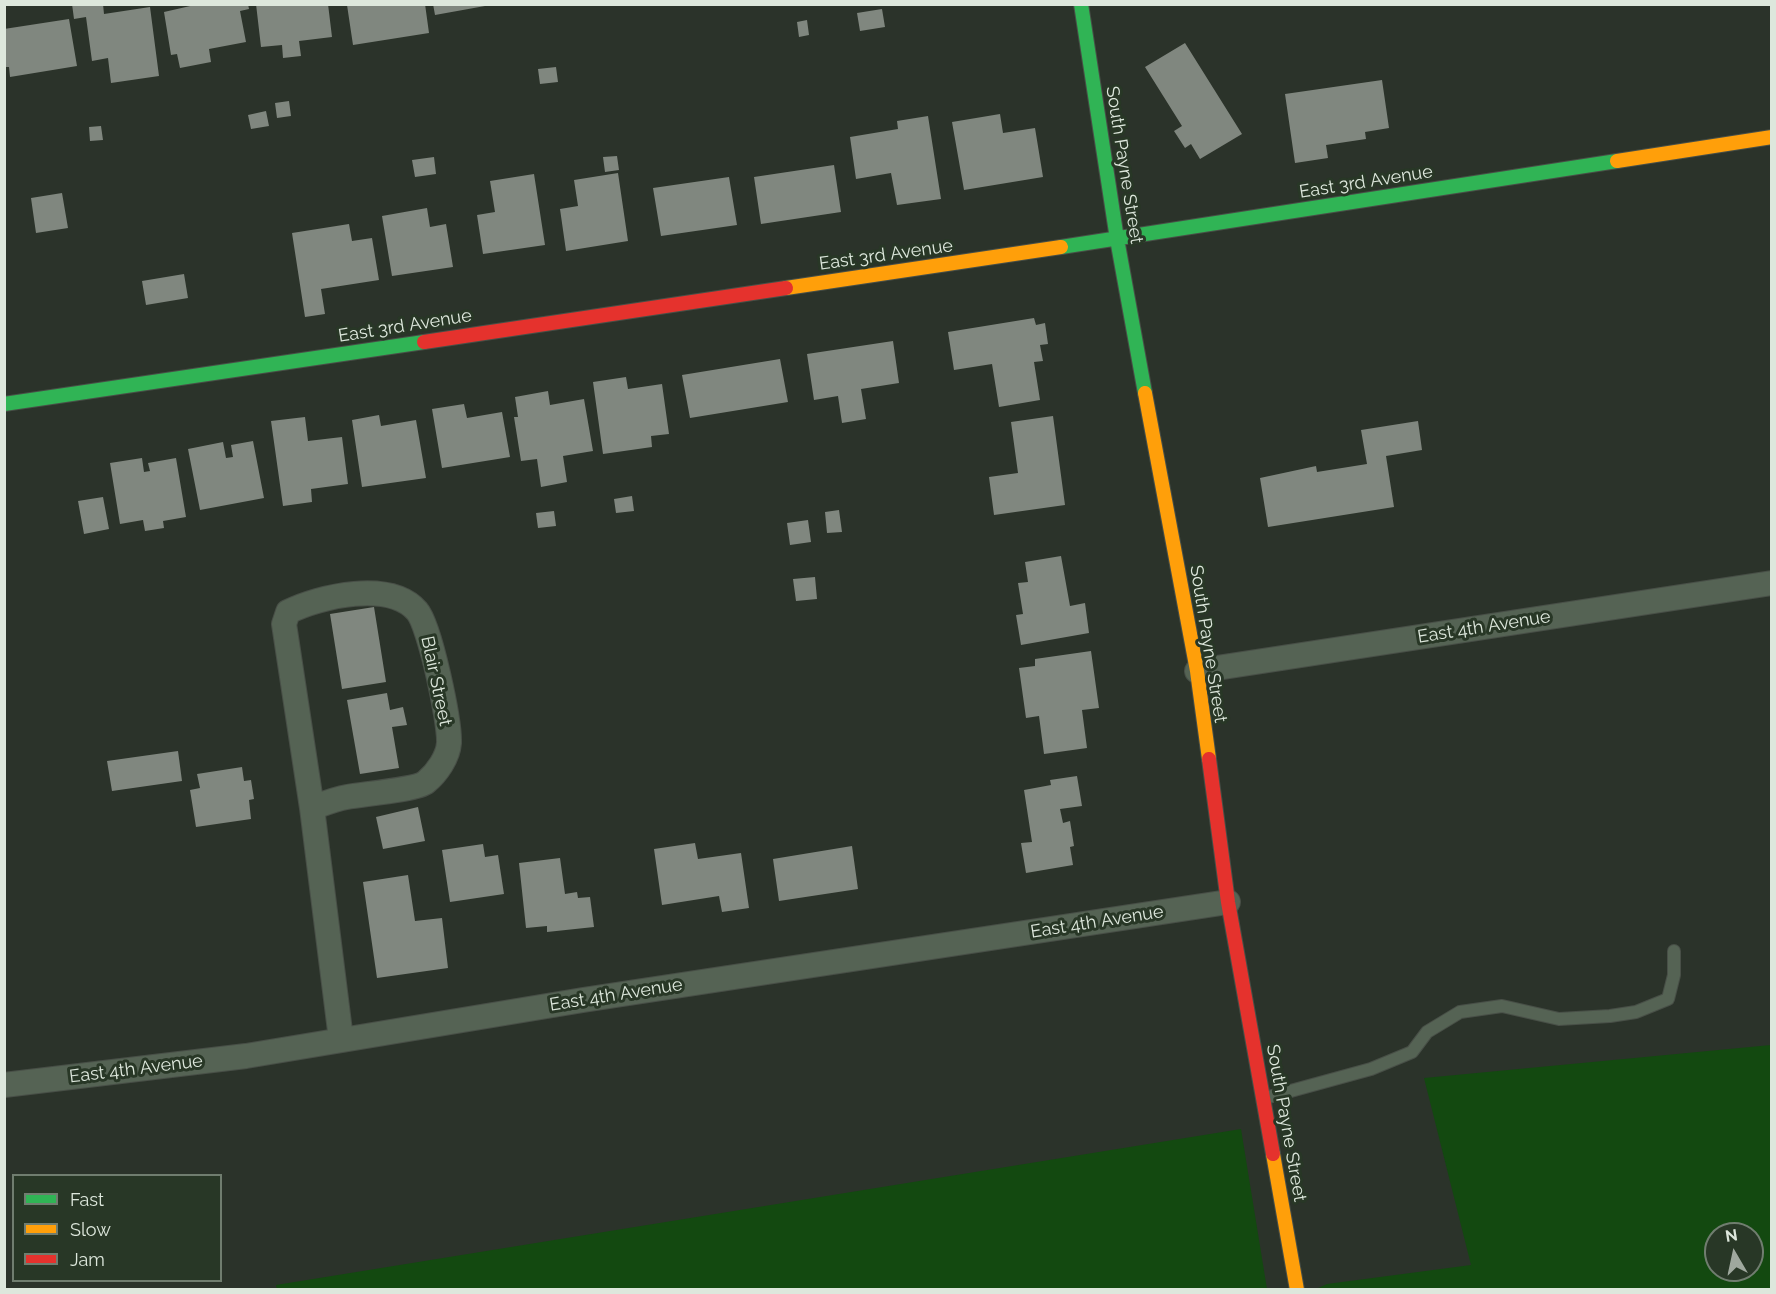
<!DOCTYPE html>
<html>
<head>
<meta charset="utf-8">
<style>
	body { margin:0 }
	#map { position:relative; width:1776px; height:1294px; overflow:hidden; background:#2b332a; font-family:Raleway,sans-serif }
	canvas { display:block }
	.frame { position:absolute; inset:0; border:6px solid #dde7dc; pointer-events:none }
	.legend { position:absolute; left:12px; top:1174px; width:210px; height:108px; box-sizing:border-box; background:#283726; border:2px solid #707d6f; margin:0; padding:8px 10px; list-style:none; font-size:18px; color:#dde7dc }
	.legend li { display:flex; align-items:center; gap:12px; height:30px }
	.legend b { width:30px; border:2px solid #707d6f }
	.north { position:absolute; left:1704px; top:1222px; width:60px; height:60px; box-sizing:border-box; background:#283726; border:2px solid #707d6f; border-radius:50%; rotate:351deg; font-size:16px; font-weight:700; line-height:24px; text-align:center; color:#dde7dc }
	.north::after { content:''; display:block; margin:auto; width:21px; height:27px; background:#9fa89e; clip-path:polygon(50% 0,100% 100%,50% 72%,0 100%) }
</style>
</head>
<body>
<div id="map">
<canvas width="1776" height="1294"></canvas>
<div class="frame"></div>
<ul class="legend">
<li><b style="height:8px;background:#30b455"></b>Fast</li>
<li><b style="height:8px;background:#ff9f0a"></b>Slow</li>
<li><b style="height:8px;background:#e5322d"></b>Jam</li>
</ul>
<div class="north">N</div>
</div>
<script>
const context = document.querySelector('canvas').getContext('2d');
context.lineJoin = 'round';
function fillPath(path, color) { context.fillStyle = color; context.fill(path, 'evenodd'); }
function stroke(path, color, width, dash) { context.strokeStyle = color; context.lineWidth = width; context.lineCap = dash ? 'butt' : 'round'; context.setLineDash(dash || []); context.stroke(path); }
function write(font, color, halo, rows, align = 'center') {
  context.font = font + ' Raleway,sans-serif'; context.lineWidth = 6; context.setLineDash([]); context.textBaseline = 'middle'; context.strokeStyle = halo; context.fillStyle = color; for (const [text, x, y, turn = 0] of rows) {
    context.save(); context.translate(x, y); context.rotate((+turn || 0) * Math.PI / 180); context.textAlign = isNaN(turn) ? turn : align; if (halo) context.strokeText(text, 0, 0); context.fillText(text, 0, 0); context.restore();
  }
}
fillPath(new Path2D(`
	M 1771,1045 L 1771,1289 L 1316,1289 L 1327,1284 L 1471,1265 L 1424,1078 ZM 1716,1234 L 1752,1234 L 1752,1270 L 1716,1270 Z
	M 1241,1129 L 1267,1289 L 277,1290 L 276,1285 Z`), '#134910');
fillPath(new Path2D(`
	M 72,4 L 103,4 L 104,14 L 150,7 L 159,76 L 111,83 L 108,58 L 92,61 L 86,17 L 74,19 Z
	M 199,4 L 248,4 L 249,9 L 240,11 L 246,42 L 209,49 L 211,62 L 180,68 L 177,54 L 171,55 L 164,12 Z
	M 256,4 L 328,4 L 332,37 L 299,41 L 301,56 L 283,58 L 282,45 L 261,47 Z
	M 425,4 L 429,33 L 353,45 L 347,5 Z
	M 433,4 L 485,4 L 485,6 L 435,15 Z
	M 882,9 L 885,27 L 860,31 L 857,13 Z
	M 69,19 L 77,66 L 10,77 L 9,67 L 4,67 L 4,29 Z
	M 807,20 L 809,35 L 799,37 L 797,22 Z
	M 1185,43 L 1242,134 L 1200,159 L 1191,144 L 1185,148 L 1174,131 L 1182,126 L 1145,67 Z
	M 556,67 L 558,82 L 540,84 L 538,69 Z
	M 1382,80 L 1389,128 L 1365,132 L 1366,139 L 1326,145 L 1328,158 L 1295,163 L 1285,94 Z
	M 289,101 L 291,116 L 277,118 L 275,103 Z
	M 266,111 L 269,126 L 251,129 L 248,115 Z
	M 1000,114 L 1003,133 L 1035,128 L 1043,177 L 964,190 L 952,122 Z
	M 928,116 L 941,199 L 897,205 L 891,173 L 856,179 L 850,137 L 898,129 L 897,121 Z
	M 101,126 L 103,140 L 90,141 L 89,127 Z
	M 617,156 L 619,170 L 605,172 L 603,157 Z
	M 434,157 L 436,174 L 415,177 L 412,160 Z
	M 834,165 L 841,212 L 761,224 L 754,177 Z
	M 618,173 L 628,241 L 566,251 L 560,209 L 578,206 L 574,180 Z
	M 534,174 L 545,245 L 483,254 L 477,215 L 495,212 L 490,181 Z
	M 729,177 L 737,225 L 661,236 L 653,188 Z
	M 62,193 L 68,228 L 36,233 L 31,198 Z
	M 427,208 L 430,227 L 446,224 L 453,267 L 392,276 L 382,216 Z
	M 349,224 L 352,241 L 372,238 L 379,280 L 321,289 L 325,314 L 305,317 L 292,233 Z
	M 184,274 L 188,298 L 146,305 L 142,281 Z
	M 1034,318 L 1036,325 L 1045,323 L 1048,344 L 1040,345 L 1043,361 L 1034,362 L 1040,400 L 999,407 L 992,364 L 954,370 L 948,332 Z
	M 893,341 L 899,383 L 861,389 L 866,419 L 842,423 L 838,396 L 814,400 L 807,354 Z
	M 780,359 L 788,402 L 690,418 L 682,375 Z
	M 626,377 L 628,389 L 662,384 L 669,434 L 651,436 L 652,447 L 603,454 L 593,382 Z
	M 548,391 L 550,405 L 584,399 L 593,451 L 563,456 L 567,482 L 541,487 L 537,459 L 521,461 L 514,417 L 518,417 L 515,397 Z
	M 464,404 L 467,418 L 502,412 L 510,457 L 442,468 L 432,409 Z
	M 379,415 L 381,426 L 416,420 L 426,478 L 362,487 L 352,420 Z
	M 1053,416 L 1065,505 L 994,515 L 989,477 L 1018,473 L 1011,422 Z
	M 305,417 L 308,441 L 342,437 L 348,484 L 311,489 L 312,502 L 283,506 L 271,421 Z
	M 1418,421 L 1422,450 L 1386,456 L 1394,507 L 1268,527 L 1260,478 L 1316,466 L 1317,472 L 1367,464 L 1361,430 Z
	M 253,441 L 264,498 L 200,510 L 188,449 L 223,442 L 226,458 L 233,457 L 231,445 Z
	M 142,458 L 144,472 L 150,471 L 148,463 L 176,458 L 186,517 L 163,521 L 164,528 L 145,531 L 143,520 L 120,524 L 110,463 Z
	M 632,496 L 634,511 L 616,513 L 614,499 Z
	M 103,497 L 109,529 L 84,534 L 78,501 Z
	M 839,510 L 842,532 L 827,533 L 825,512 Z
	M 554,511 L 556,526 L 538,528 L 536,513 Z
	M 808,520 L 811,542 L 790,545 L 787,523 Z
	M 1061,556 L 1070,606 L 1085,603 L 1089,633 L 1021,645 L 1016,615 L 1023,614 L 1018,583 L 1028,582 L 1025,562 Z
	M 815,577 L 817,599 L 796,601 L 793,579 Z
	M 374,607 L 386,682 L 342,689 L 330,614 Z
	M 1091,651 L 1099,708 L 1082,710 L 1087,748 L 1044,754 L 1039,716 L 1026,718 L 1019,668 L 1035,666 L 1035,659 Z
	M 387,693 L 390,710 L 403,707 L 407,725 L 392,727 L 399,768 L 360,774 L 347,700 Z
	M 178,751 L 182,781 L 112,791 L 107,761 Z
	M 242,767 L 244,781 L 251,780 L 254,799 L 249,800 L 251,819 L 196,827 L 190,790 L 200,788 L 197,774 Z
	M 1077,776 L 1082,806 L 1060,809 L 1063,823 L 1070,821 L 1074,846 L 1070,847 L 1073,865 L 1026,873 L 1021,843 L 1032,842 L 1024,790 L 1051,785 L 1050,780 Z
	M 418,807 L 425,841 L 383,849 L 376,817 Z
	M 695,843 L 698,859 L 741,853 L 749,908 L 722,912 L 719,896 L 662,905 L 654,849 Z
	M 483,844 L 485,857 L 498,855 L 504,894 L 450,902 L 442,850 Z
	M 852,846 L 858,889 L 779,901 L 773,859 Z
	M 560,858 L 565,894 L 577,892 L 578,898 L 590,897 L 594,927 L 547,932 L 547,926 L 526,928 L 519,863 Z
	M 408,875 L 415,921 L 442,918 L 448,968 L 377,978 L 363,882 Z`), '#80877f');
const lane = new Path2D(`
	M 1265,1098 L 1371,1069 L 1412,1052 L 1427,1032 L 1460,1012 L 1502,1006 L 1559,1019 L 1610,1016 L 1636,1012 L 1668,999 L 1674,975 L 1674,951`);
const street = new Path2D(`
	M 1197,671 L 1772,583
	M 312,808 C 323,804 335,799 347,797 C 363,794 416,790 426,782 C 437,773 448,757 449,743 C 450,722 430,626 417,611 C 390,580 320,596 288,612 L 284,624 L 312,808 L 341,1039
	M 4,1085 L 246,1056 L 583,1000 L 1228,902`);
const fast = new Path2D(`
	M 1081,4 L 1117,239 L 1145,393
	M 1061,247 L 1617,161
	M 4,404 L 424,342`);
const slow = new Path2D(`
	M 1617,161 L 1772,137
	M 786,288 L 1061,247
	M 1145,393 L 1197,671 L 1209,759
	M 1273,1154 L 1297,1290`);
const jam = new Path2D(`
	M 424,342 L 786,288
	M 1209,759 L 1228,902 L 1273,1154`);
stroke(lane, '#484f47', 14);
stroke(street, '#484f47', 26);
stroke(fast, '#484f47', 16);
stroke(slow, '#484f47', 16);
stroke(jam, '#484f47', 16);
stroke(lane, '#556354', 12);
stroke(street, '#556354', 24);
stroke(fast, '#30b455', 14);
stroke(slow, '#ff9f0a', 14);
stroke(jam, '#e5322d', 14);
write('18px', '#dde7dc', '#283726', [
	["South Payne Street",1124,165,81],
	["East 3rd Avenue",1366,182,-9],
	["East 3rd Avenue",886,255,-8],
	["East 3rd Avenue",405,326,-9],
	["East 4th Avenue",1484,627,-9],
	["South Payne Street",1208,644,81],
	["Blair Street",436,681,78],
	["East 4th Avenue",1097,922,-9],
	["East 4th Avenue",616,995,-9],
	["East 4th Avenue",136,1069,-7],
	["South Payne Street",1286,1123,80]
]);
</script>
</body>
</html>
